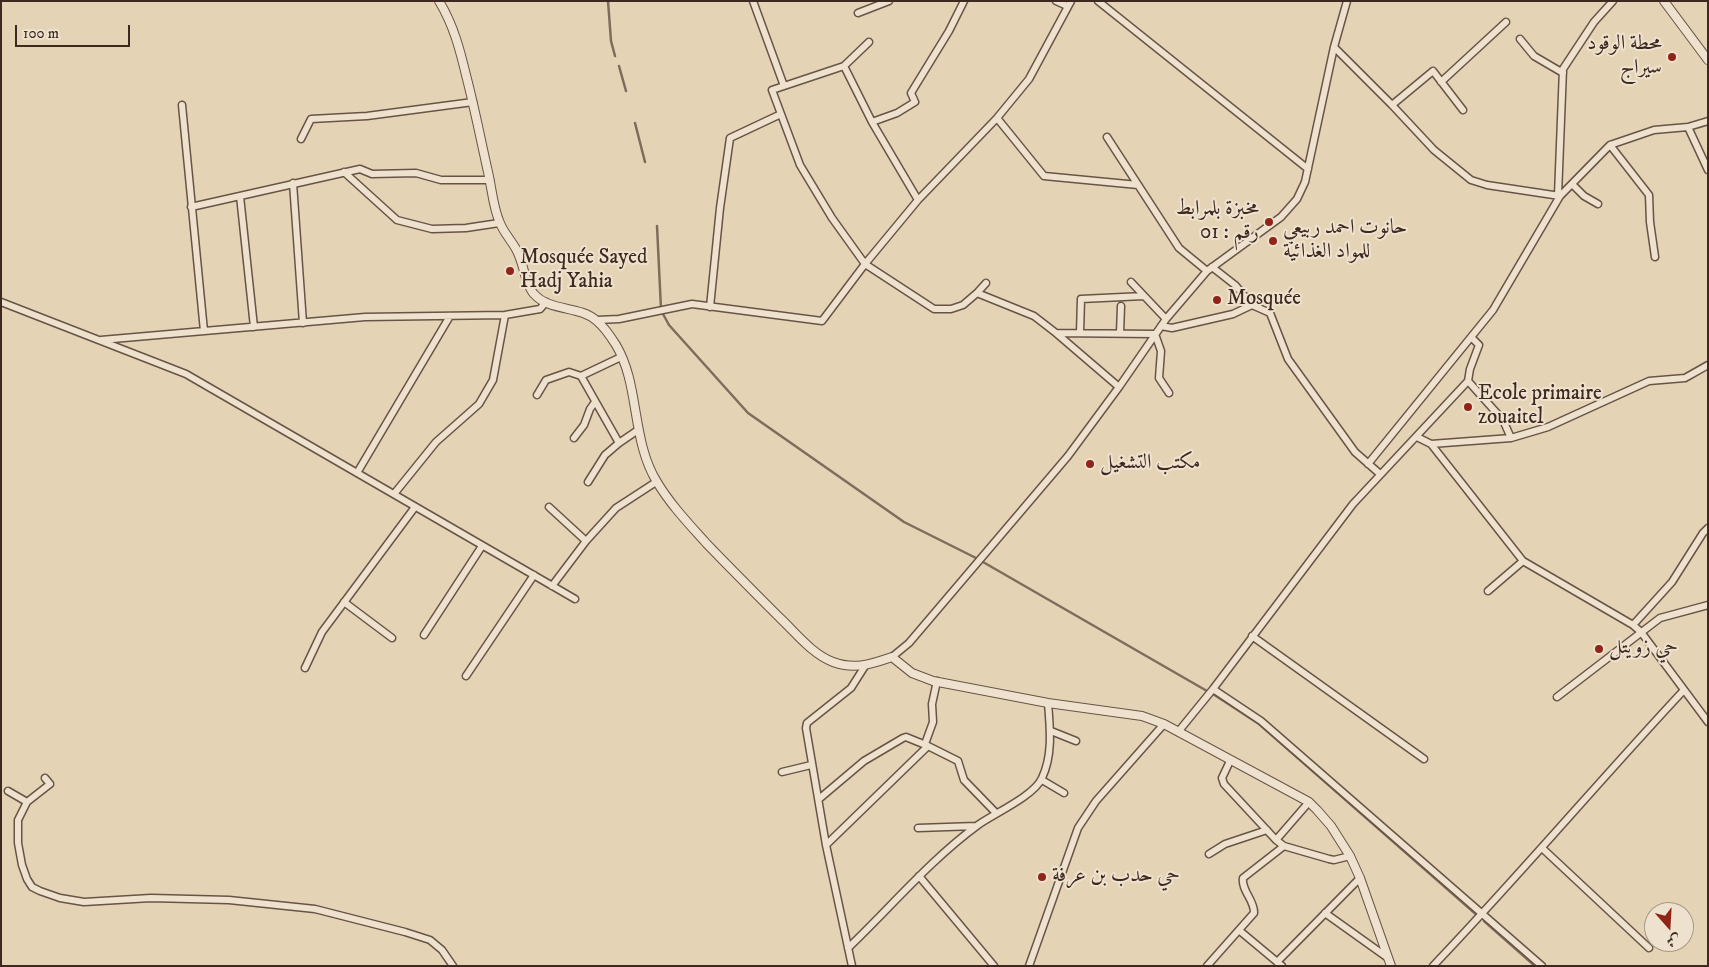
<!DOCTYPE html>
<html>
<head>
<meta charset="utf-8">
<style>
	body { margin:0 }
	#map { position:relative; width:1709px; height:967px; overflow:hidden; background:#e5d3b5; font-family:"IM FELL DW Pica",Amiri,serif }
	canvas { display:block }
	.frame { position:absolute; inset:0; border:2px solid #3e2921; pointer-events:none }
	.north { position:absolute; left:1644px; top:902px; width:50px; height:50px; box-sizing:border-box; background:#eee2cf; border:1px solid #a89889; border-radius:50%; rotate:161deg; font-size:14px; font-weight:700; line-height:20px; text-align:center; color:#3e2921 }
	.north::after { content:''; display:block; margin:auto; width:18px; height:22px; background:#8f2418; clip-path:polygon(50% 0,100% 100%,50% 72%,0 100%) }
	.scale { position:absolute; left:15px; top:25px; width:115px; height:22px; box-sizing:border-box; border:2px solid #3e2921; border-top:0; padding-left:6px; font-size:15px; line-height:18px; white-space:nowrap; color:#3e2921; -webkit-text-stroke:4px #eee2cf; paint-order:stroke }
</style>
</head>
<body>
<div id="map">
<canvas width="1709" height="967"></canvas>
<div class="frame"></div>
<div class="north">ش</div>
<div class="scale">100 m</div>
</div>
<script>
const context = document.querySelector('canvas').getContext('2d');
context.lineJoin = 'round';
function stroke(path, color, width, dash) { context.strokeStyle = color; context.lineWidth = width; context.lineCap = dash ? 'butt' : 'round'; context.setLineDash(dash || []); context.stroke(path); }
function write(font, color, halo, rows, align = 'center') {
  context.font = font + ' "IM FELL DW Pica",Amiri,serif'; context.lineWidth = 4; context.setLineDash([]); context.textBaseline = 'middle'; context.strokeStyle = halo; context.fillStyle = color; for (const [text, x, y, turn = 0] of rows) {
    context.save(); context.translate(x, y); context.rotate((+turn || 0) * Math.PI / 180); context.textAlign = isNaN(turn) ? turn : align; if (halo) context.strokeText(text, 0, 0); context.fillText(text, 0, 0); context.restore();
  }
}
stroke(new Path2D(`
	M 608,1 L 611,41 L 615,56
	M 619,66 L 626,91
	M 635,123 L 645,162
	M 657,226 L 661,309
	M 663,314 L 669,325 L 748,413 L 904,522 L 976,558
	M 983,562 L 1207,691
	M 1213,694 L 1259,724 L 1478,916
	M 1484,921 L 1535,966`), '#806c5c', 2.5);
const minor = new Path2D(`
	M 753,1 L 784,86
	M 1056,1 L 1067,6
	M 1098,1 L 1308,169
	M 858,13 L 889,1
	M 1520,39 L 1534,56 L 1563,73
	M 869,42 L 844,66 L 772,90 L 800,165 L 832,218 L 865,264 L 934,309 L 951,309 L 963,305 L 977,293 L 986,283
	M 1334,47 L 1392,105 L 1434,150 L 1471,180 L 1487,185 L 1560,196
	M 844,66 L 872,122 L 918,200
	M 1441,82 L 1506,22
	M 182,105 L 204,331
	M 1392,105 L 1433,71 L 1463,110
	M 997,118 L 1044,176 L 1138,185
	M 872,122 L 897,113 L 915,102 L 911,93 L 949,31 L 964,1
	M 1688,127 L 1708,170
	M 1107,137 L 1179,248 L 1207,271
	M 301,139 L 311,119 L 367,116 L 473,102
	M 1610,145 L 1649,195 L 1650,222 L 1655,257
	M 344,172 L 397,220 L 432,229 L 466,228 L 499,223
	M 293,183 L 303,323
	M 1572,184 L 1584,196 L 1598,204
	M 1558,195 L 1563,69 L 1594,22 L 1613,1
	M 240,196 L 254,327
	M 191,207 L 360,169 L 372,174 L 416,173 L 441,180 L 490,180
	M 1212,267 L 1235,285 L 1252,305 L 1270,313 L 1288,359 L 1355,452 L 1380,474
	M 1131,282 L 1166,319
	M 977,293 L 1034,316 L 1056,333 L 1155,334 L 1161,351 L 1159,378 L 1169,393
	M 1,302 L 186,374 L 575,599
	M 710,307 L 720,208 L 730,138 L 781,114
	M 597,320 L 619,319 L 692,304 L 822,321 L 865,264 L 918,200 L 997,118 L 1029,79 L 1071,1
	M 1161,326 L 1172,328 L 1233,314 L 1252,305
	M 1056,333 L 1119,387
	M 1080,333 L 1081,299 L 1144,296
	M 1120,333 L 1121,306
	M 101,340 L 365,317 L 505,315 L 540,309 L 546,302
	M 581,376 L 621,357
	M 1468,381 L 1503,420 L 1511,438
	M 537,395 L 546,380 L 569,372 L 581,376 L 619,443
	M 1417,437 L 1431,444 L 1523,561 L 1633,625 L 1641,632 L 1708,722
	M 574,438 L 584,425 L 590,409 L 595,402
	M 1431,444 L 1511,438 L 1548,427 L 1649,381 L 1685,378 L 1708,365
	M 1368,464 L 1493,310 L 1560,196 L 1610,145 L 1654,130 L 1688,127 L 1708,121
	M 357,473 L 450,316
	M 588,482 L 605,455 L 619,443 L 638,430
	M 394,494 L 436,442 L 479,404 L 493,380 L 505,315
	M 549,507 L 586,541
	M 552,586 L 586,541 L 616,508 L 656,482
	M 1488,591 L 1523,561
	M 344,602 L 392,638
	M 1633,625 L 1672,582 L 1703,533 L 1708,528
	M 424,635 L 482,546
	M 1252,636 L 1424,759
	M 892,657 L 909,643 L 1068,456 L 1119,387 L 1166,319 L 1207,271 L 1281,217 L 1297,199 L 1305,182 L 1334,47 L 1347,1
	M 305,668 L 322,632 L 415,507
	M 466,676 L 534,575
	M 1213,689 L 1261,721 L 1542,966
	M 1557,697 L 1660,618 L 1708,605
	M 1051,731 L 1076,741
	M 1178,732 L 1213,689 L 1353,504 L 1468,381 L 1470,369 L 1479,345 L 1472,338
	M 925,744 L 933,722 L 932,704 L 937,681
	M 1230,761 L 1222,778 L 1224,784 L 1276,840 L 1284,846 L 1329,859 L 1334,860 L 1350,856
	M 782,772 L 811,765
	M 45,778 L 50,784 L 27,802 L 18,820 L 18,843 L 22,865 L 27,879 L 32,887 L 40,891 L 60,898 L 84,902 L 151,898 L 229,900 L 315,909 L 405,932 L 430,940 L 442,950 L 453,966
	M 1042,780 L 1064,793
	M 8,791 L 27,802
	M 819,799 L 864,761 L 903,738 L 906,737 L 928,746 L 958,761 L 964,780 L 996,813
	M 918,828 L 976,826
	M 1276,840 L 1309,802
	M 826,845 L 928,746
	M 1542,848 L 1649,948
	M 1209,854 L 1225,844 L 1267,830
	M 919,876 L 994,966
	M 1325,913 L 1388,958
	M 1240,931 L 1282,966
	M 848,948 C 891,907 930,860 978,825 C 995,813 1034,796 1042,778 C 1053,755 1050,728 1048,703
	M 1277,962 L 1360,878
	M 852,966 L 826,845 L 806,728 L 807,723 L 851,688 L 865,666
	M 1029,966 L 1078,828 L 1096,801 L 1164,724
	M 1207,966 L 1254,913 C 1255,901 1241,890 1243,878 L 1284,846
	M 1433,966 C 1519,876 1599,781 1684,690`);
const tertiary = new Path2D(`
	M 439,1 C 454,26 460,50 467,79 C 475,110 481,141 488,172 C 492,189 493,208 500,223 C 504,233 511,240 516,249 C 521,258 523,268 526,278 C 528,283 530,290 534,294 C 550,312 579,305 597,321 C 604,327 611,337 616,345 C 640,385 631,440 657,482 C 670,504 689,524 706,543 C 730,568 755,593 780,618 C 796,633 812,654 833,662 C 854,670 872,664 892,657 L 912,673 L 933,681 L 1048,703 L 1142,716 L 1164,724 L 1309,802 L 1317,810 L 1331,826 L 1350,856 L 1360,878 L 1391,966
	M 1664,1 L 1708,60`);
stroke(minor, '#685446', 9);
stroke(tertiary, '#685446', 10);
stroke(minor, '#eee2cf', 6);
stroke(tertiary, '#eee2cf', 8);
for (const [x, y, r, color] of [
	[1672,57,5,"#8f2418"],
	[1269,222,5,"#8f2418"],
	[1273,241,5,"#8f2418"],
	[510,271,5,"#8f2418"],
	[1217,300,5,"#8f2418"],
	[1468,407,5,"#8f2418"],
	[1090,464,5,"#8f2418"],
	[1599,649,5,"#8f2418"],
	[1042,877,5,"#8f2418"]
]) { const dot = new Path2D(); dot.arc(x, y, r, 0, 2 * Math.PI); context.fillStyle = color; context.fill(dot); stroke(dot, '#eee2cf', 2); }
write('21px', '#3e2921', '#eee2cf', [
	["محطة الوقود",1662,45,"right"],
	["سيراج",1662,69,"right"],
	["مخبزة بلمرابط",1259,210,"right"],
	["رقم : 01",1259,234,"right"],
	["حانوت احمد ربيعي",1283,229],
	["للمواد الغذائية",1283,253],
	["Mosquée Sayed",520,259],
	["Hadj Yahia",520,283],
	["Mosquée",1227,300],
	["Ecole primaire",1478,395],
	["zouaitel",1478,419],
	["مكتب التشغيل",1100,464],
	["حي زويتل",1609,649],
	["حي حدب بن عرفة",1052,877]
], 'left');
</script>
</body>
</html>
